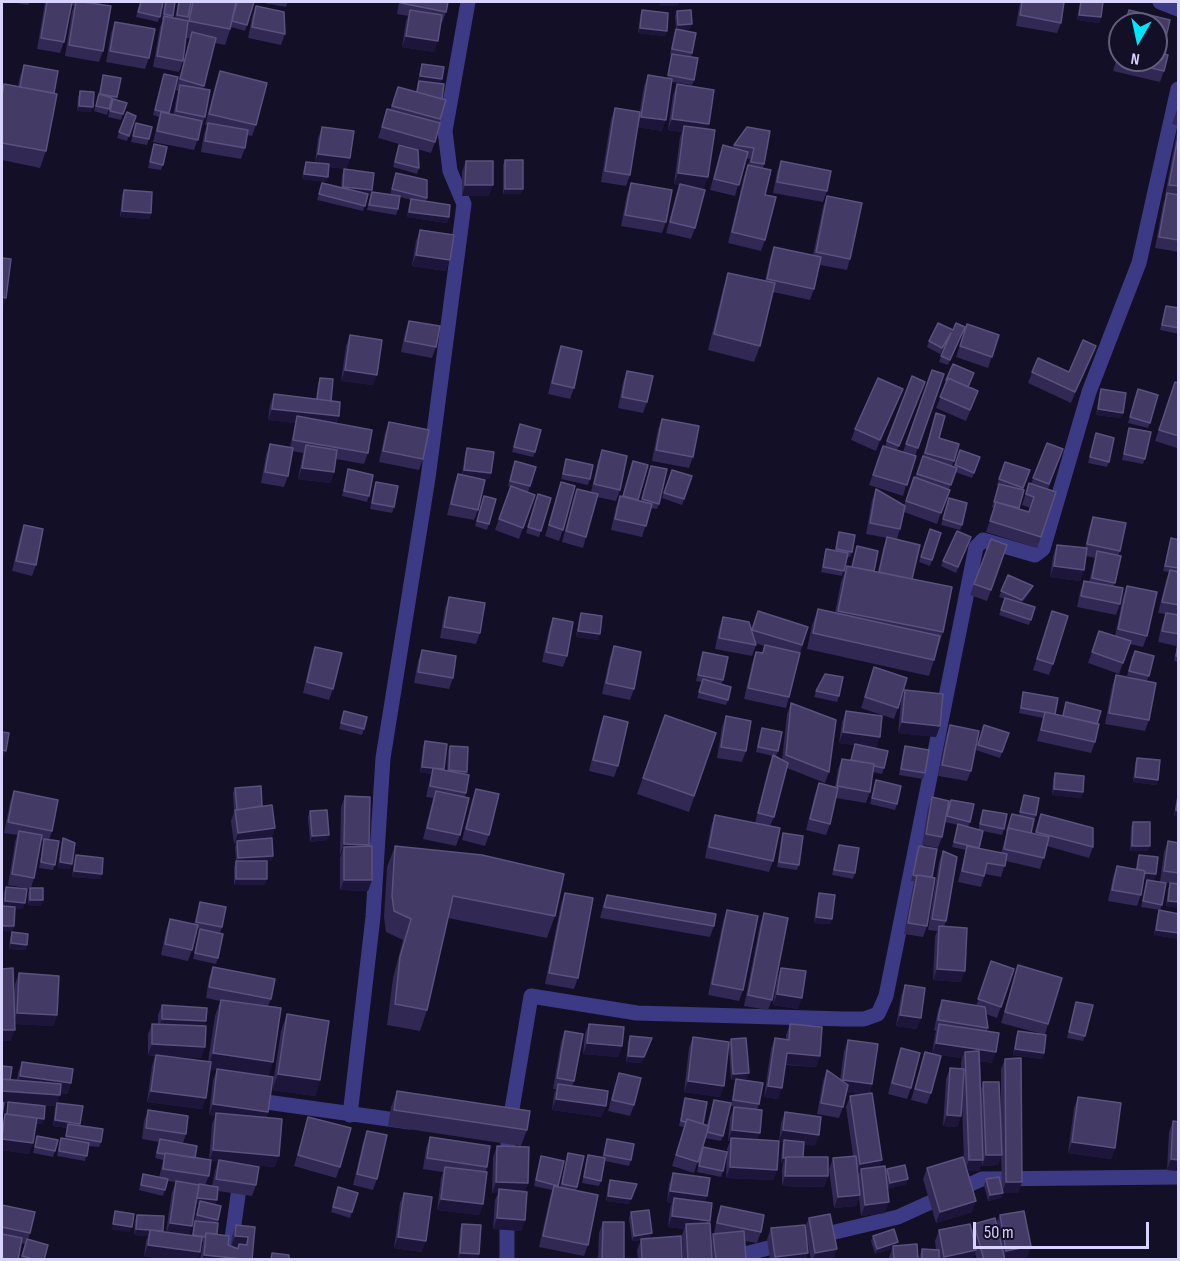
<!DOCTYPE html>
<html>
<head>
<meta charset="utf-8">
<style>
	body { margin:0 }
	#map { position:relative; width:1180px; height:1261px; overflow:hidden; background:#130f26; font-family:"Sofia Sans Condensed",sans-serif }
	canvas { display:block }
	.frame { position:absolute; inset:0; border:3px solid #d9d4ff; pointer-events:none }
	.north { position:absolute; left:1108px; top:12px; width:60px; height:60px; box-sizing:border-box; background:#130f26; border:2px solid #625e7d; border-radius:50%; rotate:189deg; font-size:16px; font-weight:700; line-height:24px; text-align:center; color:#d9d4ff }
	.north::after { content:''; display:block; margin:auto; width:21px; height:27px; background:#00e5ff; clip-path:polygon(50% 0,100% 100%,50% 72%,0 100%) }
	.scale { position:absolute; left:973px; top:1222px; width:176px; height:27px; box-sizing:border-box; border:3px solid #d9d4ff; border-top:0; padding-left:8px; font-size:18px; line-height:21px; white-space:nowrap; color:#d9d4ff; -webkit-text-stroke:4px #130f26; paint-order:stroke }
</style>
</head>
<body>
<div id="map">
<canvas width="1180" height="1261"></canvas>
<div class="frame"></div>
<div class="north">N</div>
<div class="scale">50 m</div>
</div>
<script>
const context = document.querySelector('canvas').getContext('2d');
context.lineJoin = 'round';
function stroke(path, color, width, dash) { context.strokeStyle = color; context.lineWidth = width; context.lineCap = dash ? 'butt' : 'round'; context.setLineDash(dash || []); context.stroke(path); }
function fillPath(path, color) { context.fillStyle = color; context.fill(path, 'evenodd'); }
stroke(new Path2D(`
	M 1160,2 L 1178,9
	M 251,1102 L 252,1100 L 410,1122
	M 350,1115 L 373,917 L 383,758 L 428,478 L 464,204 L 450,171 L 445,131 L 468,2
	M 508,1167 L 508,1133 L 531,996 L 637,1013 L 844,1019 L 864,1019 L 878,1014 L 886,996 L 976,547 L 983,540 L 1035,555 L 1043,549 L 1089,392 L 1139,263 L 1178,89
	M 814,1237 L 898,1217 L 982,1179 L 1178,1177
	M 229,1260 L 241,1174
	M 507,1260 L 507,1212
	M 721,1260 L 788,1243`), '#3d3a85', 15);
fillPath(new Path2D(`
	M 10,2 L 30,2 L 28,5 Z
	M 45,2 L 101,2 L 100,5 L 103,51 L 99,62 L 65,56 L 72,11 L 74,6 L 71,5 L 64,42 L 60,53 L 37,49 Z
	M 140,2 L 163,2 L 158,22 L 136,17 Z
	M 164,2 L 175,2 L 172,18 L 175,18 L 178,2 L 236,2 L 234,14 L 237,2 L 254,2 L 245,31 L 231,27 L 225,45 L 215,43 L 203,89 L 205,117 L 194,150 L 153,142 L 159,117 L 153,115 L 162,79 L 164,74 L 169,114 L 173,115 L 178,91 L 176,90 L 190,38 L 186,38 L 183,61 L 179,72 L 153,67 L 160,27 L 163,20 L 162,20 Z
	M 258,2 L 288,2 L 286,7 Z
	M 399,2 L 448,2 L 446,12 L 442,23 L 441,22 L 434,52 L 402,47 L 406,21 L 408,16 L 397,14 Z
	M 1020,2 L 1064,2 L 1061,23 L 1057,33 L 1016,26 Z
	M 1080,2 L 1103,2 L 1101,17 L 1099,23 L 1077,20 Z
	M 256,6 L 285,34 L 281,45 L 248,38 L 252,17 Z
	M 642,10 L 667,31 L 665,36 L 638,33 L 640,16 Z
	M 1129,10 L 1170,20 L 1161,52 L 1156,51 L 1156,24 L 1124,24 Z
	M 677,11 L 690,29 L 681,30 L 692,53 L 691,57 L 694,80 L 692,85 L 672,82 L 662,131 L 637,127 L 644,86 L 648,75 L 667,78 L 672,55 L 670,54 L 674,34 L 676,29 L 675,16 Z
	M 115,22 L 149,58 L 145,69 L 106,62 L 111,33 Z
	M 1120,48 L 1164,71 L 1160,82 L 1113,71 Z
	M 422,64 L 441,84 L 440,119 L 435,142 L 431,153 L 378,138 L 387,109 L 390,110 L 398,87 L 416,92 L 420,70 Z
	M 24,65 L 46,151 L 40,168 L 2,160 L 2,90 L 4,84 L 18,86 L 20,76 Z
	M 220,71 L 256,125 L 252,136 L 247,135 L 245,148 L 241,159 L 201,152 L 204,134 L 207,125 L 205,125 L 216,82 Z
	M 103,75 L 117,97 L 116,100 L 127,103 L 121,120 L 108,117 L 112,102 L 111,102 L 107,115 L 94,111 Z
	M 677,84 L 707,129 L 704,188 L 688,186 L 695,228 L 691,239 L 666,233 L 676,195 L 680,185 L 674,184 L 680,137 L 682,132 L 668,130 L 673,95 Z
	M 80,91 L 93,107 L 91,112 L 77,111 L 78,97 Z
	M 1179,104 L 1179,252 L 1155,248 L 1163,204 L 1166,196 L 1165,196 L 1177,131 L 1178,126 L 1172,124 Z
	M 615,108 L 630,175 L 626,186 L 601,182 L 611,119 Z
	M 127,112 L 136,116 L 127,141 L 117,138 Z
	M 136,123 L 149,139 L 147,145 L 131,142 Z
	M 322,127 L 350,158 L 346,169 L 329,167 L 326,182 L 302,179 L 304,167 L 306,162 L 315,163 L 318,138 Z
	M 747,127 L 764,164 L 763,168 L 765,195 L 765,240 L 761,251 L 728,243 L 744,176 L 750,159 L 746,158 L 735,196 L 710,190 L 719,156 L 723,145 L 733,148 L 734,145 Z
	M 154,144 L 163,165 L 161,170 L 148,168 Z
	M 399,145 L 419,168 L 417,174 L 393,167 Z
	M 505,160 L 521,194 L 503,194 L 503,165 Z
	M 466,161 L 489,196 L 462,196 L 462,172 Z
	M 781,161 L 827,191 L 823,202 L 773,193 L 777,172 Z
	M 344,169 L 372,190 L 370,196 L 368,195 L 363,211 L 317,200 L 322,183 L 341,188 L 342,175 Z
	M 396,173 L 427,198 L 426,201 L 449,217 L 447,223 L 407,217 L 409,205 L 411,200 L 400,197 L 398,209 L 396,215 L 367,210 L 370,197 L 372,192 L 390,195 Z
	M 631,183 L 666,222 L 662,233 L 621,226 L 627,194 Z
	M 124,190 L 151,213 L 149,219 L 120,217 L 122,195 Z
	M 827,196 L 850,259 L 847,270 L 820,265 L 814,289 L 810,300 L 773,292 L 760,346 L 754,362 L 708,350 L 723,289 L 728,273 L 765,281 L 770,258 L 774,247 L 813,255 L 823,207 Z
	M 420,230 L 446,271 L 412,266 L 416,241 Z
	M 1166,306 L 1179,308 L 1179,334 L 1160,330 L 1164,312 Z
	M 409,321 L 436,347 L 432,358 L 401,352 L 405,332 Z
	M 967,324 L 999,335 L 988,368 L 956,357 Z
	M 953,330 L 963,332 L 948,365 L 939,362 L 947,342 L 940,354 L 927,347 L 929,341 Z
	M 350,335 L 373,385 L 341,381 L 346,346 Z
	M 561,346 L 574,388 L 570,399 L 548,394 L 557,357 Z
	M 1096,346 L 1092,357 L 1071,403 L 1028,383 L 1032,372 L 1069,372 Z
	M 932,370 L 944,374 L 915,456 L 903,496 L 869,485 L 879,456 L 885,446 L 912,376 L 925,382 L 897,450 L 903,452 Z
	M 627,371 L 647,402 L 643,413 L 618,408 L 623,382 Z
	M 320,378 L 339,416 L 336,423 L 368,453 L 364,464 L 336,459 L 334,472 L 330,483 L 298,479 L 303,453 L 292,451 L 288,476 L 284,487 L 261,483 L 266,455 L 270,444 L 290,447 L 295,423 L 268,420 L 270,405 L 274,394 L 316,399 L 318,383 Z
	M 946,380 L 968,387 L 974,402 L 966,421 L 936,408 L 945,386 L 944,386 Z
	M 1175,382 L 1179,383 L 1179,444 L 1177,448 L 1155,441 Z
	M 903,389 L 876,451 L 851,440 L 855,429 Z
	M 1101,389 L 1121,418 L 1096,415 L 1099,395 Z
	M 1136,395 L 1150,423 L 1148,428 L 1128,423 Z
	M 936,413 L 939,438 L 954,461 L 952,466 L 954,467 L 960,450 L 980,457 L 972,478 L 955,472 L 937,524 L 904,512 L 900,529 L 897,539 L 912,579 L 943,632 L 929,676 L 807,649 L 812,625 L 818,609 L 835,613 L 841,582 L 847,566 L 852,567 L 857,546 L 874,571 L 878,572 L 883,548 L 887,538 L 866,534 L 872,500 L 876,489 L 904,505 L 922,459 Z
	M 662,419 L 693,457 L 689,468 L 652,461 L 658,429 Z
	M 389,422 L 423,459 L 419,470 L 379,462 L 385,433 Z
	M 520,424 L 535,452 L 533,457 L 512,452 Z
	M 1129,428 L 1145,459 L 1143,464 L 1122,460 Z
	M 1096,433 L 1109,462 L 1107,467 L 1088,463 Z
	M 1047,443 L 1063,449 L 1048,489 L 1041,537 L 1037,548 L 986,532 L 994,508 L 992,507 L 999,485 L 997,485 L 1005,462 L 1030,470 L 1023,490 L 1019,509 L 1028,512 L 1030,508 L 1022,505 L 1029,483 L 1031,484 Z
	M 467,448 L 491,473 L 489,479 L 462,475 L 465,453 Z
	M 602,450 L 620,490 L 616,501 L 597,497 L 586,537 L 583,548 L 562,542 L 573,500 L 577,489 L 591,492 L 598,461 Z
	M 566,459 L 590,479 L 588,485 L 561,479 Z
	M 513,466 L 530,486 L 528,492 L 535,495 L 519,539 L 495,530 L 510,487 L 508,486 Z
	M 651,466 L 659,504 L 657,509 L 651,508 L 642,537 L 611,530 L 616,507 L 620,496 L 641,501 Z
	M 348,469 L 369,496 L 367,502 L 342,496 Z
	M 672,470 L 692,476 L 682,505 L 662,498 Z
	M 458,474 L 478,510 L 474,520 L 447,515 L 454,485 Z
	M 376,482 L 394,507 L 392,513 L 370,509 L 374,487 Z
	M 561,482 L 563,530 L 559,541 L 545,536 Z
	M 538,494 L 551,498 L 539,537 L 526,533 Z
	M 484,496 L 489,524 L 487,530 L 475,526 Z
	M 949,498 L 962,525 L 960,530 L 941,525 Z
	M 1093,517 L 1120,551 L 1118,556 L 1114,586 L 1120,604 L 1116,615 L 1077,607 L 1080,592 L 1084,581 L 1089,582 L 1095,558 L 1086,556 L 1084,570 L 1080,581 L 1050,577 L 1053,556 L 1057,545 L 1085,548 L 1089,528 Z
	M 24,525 L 36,565 L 32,576 L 12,571 L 20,536 Z
	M 930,529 L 941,533 L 930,566 L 919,562 Z
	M 839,532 L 852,552 L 850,557 L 847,557 L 842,576 L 821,572 L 826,549 L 835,551 L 837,537 Z
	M 1171,538 L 1179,540 L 1179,662 L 1174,661 L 1177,646 L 1158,642 L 1162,624 L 1166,614 L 1158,613 L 1166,581 L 1169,572 L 1163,571 Z
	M 991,539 L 1007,545 L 987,601 L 970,595 Z
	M 969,543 L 956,573 L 941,566 L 943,561 Z
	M 1008,575 L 1031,591 L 1022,603 L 1035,607 L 1029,625 L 999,615 L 1005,599 L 999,597 Z
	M 1127,586 L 1147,636 L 1143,647 L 1130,644 L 1119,674 L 1088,663 L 1099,631 L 1115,636 L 1123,597 Z
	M 449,597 L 480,633 L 476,644 L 440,638 L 445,608 Z
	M 758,611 L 808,627 L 800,653 L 789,697 L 786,708 L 744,699 L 752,663 L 756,652 L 762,653 L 764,646 L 755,643 L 756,645 L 752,656 L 715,649 L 719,628 L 723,617 L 751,629 Z
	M 1052,611 L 1053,664 L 1049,675 L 1033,670 Z
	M 581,613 L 598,640 L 576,637 L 579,619 Z
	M 553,618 L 567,656 L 563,667 L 542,662 L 549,629 Z
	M 614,646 L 634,689 L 630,700 L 602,694 L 610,657 Z
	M 315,647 L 333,689 L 329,700 L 303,693 L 311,658 Z
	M 422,650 L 453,678 L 449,689 L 414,683 L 418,661 Z
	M 703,652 L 723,680 L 721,684 L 728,700 L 726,705 L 697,698 L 702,682 L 696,681 Z
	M 1132,656 L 1154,656 L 1147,681 L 1149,720 L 1145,731 L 1105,724 L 1112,686 L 1116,675 L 1138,679 L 1127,676 Z
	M 874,667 L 898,708 L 894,719 L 861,708 Z
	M 905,690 L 940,726 L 936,737 L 898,733 L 901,701 Z
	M 816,691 L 839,696 L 837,702 L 814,697 Z
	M 1023,692 L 1055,714 L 1062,716 L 1066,702 L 1097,724 L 1095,742 L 1091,753 L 1037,741 L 1043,718 L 1019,713 Z
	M 791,703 L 829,772 L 825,783 L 787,768 L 774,817 L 770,826 L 773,861 L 769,872 L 705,858 L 711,826 L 715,815 L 755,823 L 769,766 L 773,756 L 756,752 L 760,733 L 762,728 L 778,751 L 776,756 L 782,760 L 787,714 Z
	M 344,711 L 364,729 L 362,735 L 339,729 Z
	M 846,711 L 876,748 L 869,747 L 884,768 L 882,774 L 873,772 L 870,792 L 866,803 L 836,798 L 830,824 L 826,835 L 806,830 L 815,794 L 819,783 L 835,787 L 838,769 L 842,759 L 851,760 L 855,745 L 839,743 L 842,722 Z
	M 665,715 L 716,733 L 689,812 L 637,794 Z
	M 604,716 L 618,766 L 614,777 L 589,771 L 600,727 Z
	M 726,716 L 746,751 L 742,762 L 717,758 L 722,727 Z
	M 950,725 L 971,771 L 967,781 L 938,776 L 946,736 Z
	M 984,725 L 1009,733 L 1000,758 L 976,750 Z
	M 425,741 L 443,770 L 447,770 L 448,751 L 450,746 L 467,772 L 466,774 L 466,793 L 465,797 L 460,835 L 456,846 L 423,839 L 433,798 L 426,797 L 431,774 L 420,772 L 423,746 Z
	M 905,746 L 925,773 L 923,779 L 899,775 L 903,752 Z
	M 1137,758 L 1158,780 L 1156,785 L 1133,782 L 1135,763 Z
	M 1055,773 L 1083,792 L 1081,798 L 1052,795 L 1053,779 Z
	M 876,780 L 897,804 L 895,810 L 870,804 Z
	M 235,788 L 262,806 L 275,828 L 271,838 L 271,861 L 267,861 L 265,885 L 234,885 L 234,867 L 236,861 L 235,847 L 236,844 L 234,844 L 231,821 L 234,812 L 233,793 Z
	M 476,789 L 489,835 L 485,846 L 462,840 L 472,800 Z
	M 14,791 L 52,831 L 49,840 L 55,865 L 53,870 L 39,868 L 44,841 L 41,840 L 34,878 L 31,888 L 41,906 L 28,905 L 28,893 L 30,889 L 8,885 L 15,842 L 17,835 L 4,833 L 10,802 Z
	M 1024,795 L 1036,815 L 1031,833 L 1035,834 L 1041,814 L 1093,847 L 1089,858 L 1047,846 L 1040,869 L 1006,861 L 1001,877 L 985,874 L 981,887 L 958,882 L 966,850 L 952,847 L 958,825 L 945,822 L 951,800 L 970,822 L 968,827 L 978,830 L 983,810 L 1004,829 L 1002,835 L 983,831 L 979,848 L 1001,853 L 1012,814 L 1019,815 Z
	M 345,796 L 369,845 L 368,846 L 372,880 L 368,891 L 340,890 L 340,858 L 341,855 L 340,855 L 341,807 Z
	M 1178,796 L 1179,816 L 1174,816 L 1176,802 Z
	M 932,797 L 942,837 L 938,848 L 922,845 L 928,808 Z
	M 310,811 L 327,840 L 310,842 L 308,817 Z
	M 1133,822 L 1148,851 L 1130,851 L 1131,827 Z
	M 783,833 L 799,865 L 797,870 L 777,867 L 781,839 Z
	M 63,838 L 72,864 L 70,869 L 58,868 L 61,844 Z
	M 1168,841 L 1179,843 L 1179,908 L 1166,906 L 1168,889 L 1170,883 L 1160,882 L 1164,852 Z
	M 839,845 L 855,873 L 853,879 L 832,875 L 837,851 Z
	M 395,846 L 555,916 L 547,938 L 448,918 L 427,1010 L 420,1031 L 387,1025 L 393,978 L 403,940 L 386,932 L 384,917 L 387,867 Z
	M 919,846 L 932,877 L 927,926 L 923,937 L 904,934 L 914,881 L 911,881 Z
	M 943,851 L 946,921 L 944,927 L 961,982 L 933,980 L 935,937 L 937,931 L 928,930 L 939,862 Z
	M 76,855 L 102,874 L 100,879 L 72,877 L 74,861 Z
	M 1139,855 L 1154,880 L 1144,879 L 1141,895 L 1137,906 L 1108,901 L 1113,877 L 1117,866 L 1136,869 L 1137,861 Z
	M 1147,880 L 1162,905 L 1160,910 L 1141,907 Z
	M 6,887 L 23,909 L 15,908 L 14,926 L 12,932 L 3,906 L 4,892 Z
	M 565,893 L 578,978 L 574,989 L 545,984 L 561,904 Z
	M 819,893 L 832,919 L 830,924 L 814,923 L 817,898 Z
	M 607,895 L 714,926 L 710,937 L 600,918 L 603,906 Z
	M 200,902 L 222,927 L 220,933 L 197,928 L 192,950 L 188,961 L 161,955 L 166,930 L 170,919 L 194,924 Z
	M 727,910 L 743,990 L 739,1001 L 708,995 L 723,921 Z
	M 1159,910 L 1179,914 L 1179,939 L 1154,935 L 1157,916 Z
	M 764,913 L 772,1000 L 768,1010 L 744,1006 L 760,924 Z
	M 200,929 L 218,958 L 216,964 L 193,959 Z
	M 12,932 L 27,945 L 25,950 L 9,949 L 10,938 Z
	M 991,961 L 1014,969 L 997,1018 L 986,1014 L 988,1028 L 987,1031 L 992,1063 L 980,1061 L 981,1090 L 983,1082 L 1001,1135 L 1001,1069 L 1005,1059 L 1022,1182 L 1018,1193 L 1003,1193 L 1001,1198 L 988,1201 L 984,1185 L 986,1179 L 1002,1187 L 1001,1156 L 998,1165 L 982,1166 L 982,1163 L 979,1171 L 967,1171 L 972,1212 L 936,1223 L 923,1179 L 927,1168 L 964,1161 L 962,1103 L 961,1116 L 957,1127 L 943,1126 L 946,1079 L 950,1068 L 961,1069 L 961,1063 L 962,1058 L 932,1054 L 935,1035 L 936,1031 L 934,1030 L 938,1010 L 942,1000 L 976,1006 Z
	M 1018,965 L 1048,1024 L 1045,1035 L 1044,1053 L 1042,1059 L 1013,1055 L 1016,1036 L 1018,1031 L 1042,1034 L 1001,1023 Z
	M 213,967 L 271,999 L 268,1006 L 268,1112 L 266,1118 L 275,1167 L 243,1164 L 256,1185 L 252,1196 L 218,1191 L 215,1204 L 218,1220 L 217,1223 L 217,1234 L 228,1245 L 231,1246 L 232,1236 L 236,1225 L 255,1227 L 252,1260 L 200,1260 L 203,1242 L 201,1242 L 200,1252 L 197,1260 L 169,1260 L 144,1256 L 146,1241 L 148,1236 L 134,1235 L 135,1220 L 137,1215 L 162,1232 L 166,1232 L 172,1192 L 176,1182 L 167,1181 L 163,1196 L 139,1190 L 143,1174 L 159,1178 L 163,1160 L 155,1158 L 159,1142 L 142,1139 L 144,1121 L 148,1110 L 186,1134 L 183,1143 L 195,1158 L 209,1160 L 212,1124 L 215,1116 L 209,1115 L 213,1080 L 217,1070 L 210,1069 L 202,1109 L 147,1102 L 152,1066 L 155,1056 L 148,1055 L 148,1034 L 152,1024 L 158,1024 L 158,1015 L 162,1005 L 205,1026 L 201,1058 L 165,1056 L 208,1062 L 215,1016 L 220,1001 L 206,998 L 209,978 ZM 211,1161 L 218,1161 L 215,1171 L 212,1186 L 205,1185 L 209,1176 ZM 196,1203 L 199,1204 L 193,1226 L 192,1236 L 189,1235 Z
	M 781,968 L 798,1009 L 773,1005 L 777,979 Z
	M 19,973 L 57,1015 L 53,1026 L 15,1024 L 11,1041 L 15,984 Z
	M 905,985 L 917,1029 L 896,1026 L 901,996 Z
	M 1076,1002 L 1085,1036 L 1083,1041 L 1067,1038 Z
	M 287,1014 L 320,1080 L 315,1096 L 272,1090 L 281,1031 Z
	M 589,1024 L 622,1046 L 618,1057 L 583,1054 L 585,1034 Z
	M 790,1024 L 820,1056 L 816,1067 L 785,1065 L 778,1099 L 764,1097 L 771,1049 L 775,1038 L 786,1040 L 786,1035 Z
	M 565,1031 L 574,1081 L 572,1086 L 602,1117 L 552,1110 L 554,1095 L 556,1089 L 553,1089 L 561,1042 Z
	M 630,1036 L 642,1063 L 626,1062 L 628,1042 Z
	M 693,1037 L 729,1044 L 731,1039 L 747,1079 L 738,1079 L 759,1104 L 757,1110 L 758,1139 L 779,1141 L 781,1123 L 785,1112 L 815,1146 L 804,1144 L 803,1157 L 828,1176 L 824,1187 L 782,1186 L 782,1168 L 783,1164 L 781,1163 L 782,1146 L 783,1142 L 779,1141 L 777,1170 L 773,1180 L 726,1178 L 727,1149 L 730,1141 L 728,1141 L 730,1118 L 734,1107 L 753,1109 L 731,1106 L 734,1085 L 736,1079 L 731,1080 L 729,1046 L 720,1097 L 684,1092 L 689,1048 Z
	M 848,1040 L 872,1084 L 869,1094 L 880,1167 L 886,1172 L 887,1169 L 906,1184 L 888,1189 L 887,1183 L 885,1213 L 861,1216 L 859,1198 L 856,1206 L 834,1208 L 829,1169 L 833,1158 L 853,1156 L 846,1107 L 850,1096 L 864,1094 L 846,1092 L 843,1107 L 839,1118 L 817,1114 L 823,1081 L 827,1070 L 840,1080 L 844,1051 Z
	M 901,1048 L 911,1088 L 907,1099 L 888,1094 L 897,1059 Z
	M 925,1052 L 931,1093 L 927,1104 L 911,1100 Z
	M 22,1062 L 71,1083 L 67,1094 L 60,1093 L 56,1106 L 40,1105 L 42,1124 L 36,1124 L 29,1154 L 2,1150 L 2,1125 L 6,1114 L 8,1103 L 2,1102 L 10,1080 L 17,1080 L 18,1073 Z
	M 619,1073 L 634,1105 L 630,1116 L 608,1111 L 615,1084 Z
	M 397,1091 L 527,1130 L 521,1146 L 388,1126 L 391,1107 Z
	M 1078,1097 L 1115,1148 L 1111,1159 L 1068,1153 L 1074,1108 Z
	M 685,1098 L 703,1124 L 707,1125 L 714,1100 L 723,1136 L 721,1141 L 705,1138 L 694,1173 L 672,1166 L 684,1127 L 679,1126 L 683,1104 Z
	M 57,1103 L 80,1124 L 80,1126 L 101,1142 L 99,1147 L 88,1146 L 85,1161 L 57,1156 L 59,1143 L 61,1138 L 65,1138 L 67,1128 L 53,1126 L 55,1108 Z
	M 308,1117 L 340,1167 L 336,1178 L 294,1166 Z
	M 1173,1121 L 1179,1171 L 1167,1170 L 1169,1132 Z
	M 367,1131 L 377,1179 L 373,1190 L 353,1185 L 363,1142 Z
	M 37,1136 L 55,1151 L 53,1157 L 33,1153 Z
	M 430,1137 L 487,1167 L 486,1172 L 483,1204 L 479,1215 L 437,1210 L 441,1178 L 443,1172 L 423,1169 L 426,1148 Z
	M 607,1139 L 631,1160 L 629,1166 L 605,1161 L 601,1181 L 599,1186 L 582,1183 L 586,1161 L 588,1155 L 602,1158 Z
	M 497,1146 L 528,1183 L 525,1191 L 525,1220 L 521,1231 L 493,1229 L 495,1200 L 498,1193 L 492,1193 L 493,1157 Z
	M 703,1147 L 723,1171 L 721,1177 L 697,1172 Z
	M 568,1153 L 577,1187 L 576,1191 L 588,1245 L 584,1256 L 539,1247 L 550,1197 L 552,1190 L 534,1186 L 539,1162 L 541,1156 L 564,1161 L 558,1187 L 560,1187 Z
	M 673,1173 L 705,1202 L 709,1223 L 711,1241 L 714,1234 L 717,1217 L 721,1206 L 761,1232 L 757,1243 L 745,1241 L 746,1260 L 683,1260 L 682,1235 L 684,1229 L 668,1227 L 670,1209 L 672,1203 L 667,1202 L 669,1184 Z
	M 610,1180 L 629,1204 L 606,1201 L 608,1185 Z
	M 338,1187 L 352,1212 L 350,1218 L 331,1212 Z
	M 404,1193 L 422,1252 L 394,1248 L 400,1203 Z
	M 2,1205 L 30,1233 L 28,1239 L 44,1260 L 20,1260 L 25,1244 L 21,1243 L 2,1260 Z
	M 631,1212 L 650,1238 L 682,1260 L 638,1260 L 637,1250 L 641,1240 L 632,1241 L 629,1218 Z
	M 1000,1215 L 1027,1257 L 1014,1260 L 977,1260 L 975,1253 L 973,1260 L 918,1260 L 922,1249 L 936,1250 L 935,1241 L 939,1230 L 972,1231 L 974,1224 L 996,1224 Z
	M 809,1218 L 833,1260 L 811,1260 L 807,1239 L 806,1260 L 770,1260 L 767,1239 L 771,1228 L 805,1227 Z
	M 603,1222 L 624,1260 L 598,1260 L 599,1233 Z
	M 462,1224 L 479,1254 L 477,1260 L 458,1259 L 460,1229 Z
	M 873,1236 L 897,1245 L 918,1260 L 889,1260 L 889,1257 L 892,1249 L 875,1254 L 871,1241 Z`), '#312854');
fillPath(new Path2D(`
	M 660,2 L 679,2 L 678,6 L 659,6 Z
	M 1079,15 L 1101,17 L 1099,23 L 1077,20 Z
	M 692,24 L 690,29 L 676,30 L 678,25 Z
	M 640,28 L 667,31 L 665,36 L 638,33 Z
	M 406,36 L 438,41 L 434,52 L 402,47 Z
	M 420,76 L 442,79 L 440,85 L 418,82 Z
	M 79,106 L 93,107 L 91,112 L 77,111 Z
	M 641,117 L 666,120 L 662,131 L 637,127 Z
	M 672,119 L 709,124 L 705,135 L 684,126 L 682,132 L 668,130 Z
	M 318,154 L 350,158 L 346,169 L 314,165 Z
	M 678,173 L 708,177 L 704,188 L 674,184 Z
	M 304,174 L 328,177 L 326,182 L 302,179 Z
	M 465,185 L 493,185 L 489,196 L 462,196 Z
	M 343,187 L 372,190 L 370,196 L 341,192 Z
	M 505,189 L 523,189 L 521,194 L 503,194 Z
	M 122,211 L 151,213 L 149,219 L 120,217 Z
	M 409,212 L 449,217 L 447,223 L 407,217 Z
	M 416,255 L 450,260 L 446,271 L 412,266 Z
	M 2,297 L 6,298 L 2,309 Z
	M 1096,346 L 1092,357 L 1071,403 L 1075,392 Z
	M 345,370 L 377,375 L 373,385 L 341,381 Z
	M 903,389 L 899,400 L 876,451 L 880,440 Z
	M 272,409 L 339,416 L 335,427 L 297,416 L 295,423 L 268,420 Z
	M 1098,409 L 1123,413 L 1121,418 L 1096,415 Z
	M 302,468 L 334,472 L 330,483 L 298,479 Z
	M 464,470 L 491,473 L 489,479 L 462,475 Z
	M 1054,566 L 1084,570 L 1080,581 L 1050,577 Z
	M 1033,586 L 1031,591 L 1020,605 L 1022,600 Z
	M 578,631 L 600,634 L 598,640 L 576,637 Z
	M 902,722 L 940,726 L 936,737 L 898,733 Z
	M 843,732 L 880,737 L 876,748 L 839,743 Z
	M 2,750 L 6,751 L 4,756 L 2,756 Z
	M 422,767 L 433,768 L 431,774 L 420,772 Z
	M 1135,777 L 1158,780 L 1156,785 L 1133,782 Z
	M 1054,789 L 1083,792 L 1081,798 L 1052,795 Z
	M 1176,810 L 1179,811 L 1179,816 L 1174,816 Z
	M 275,828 L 271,839 L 237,841 L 236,844 L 234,844 L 238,833 Z
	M 329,835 L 327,840 L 310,842 L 312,836 Z
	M 344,844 L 369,845 L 365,856 L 344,847 L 341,855 L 340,855 Z
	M 1132,846 L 1150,846 L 1148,851 L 1130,851 Z
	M 273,856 L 271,861 L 236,864 L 238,858 Z
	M 60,862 L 72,864 L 70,869 L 58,868 Z
	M 74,871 L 102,874 L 100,879 L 72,877 Z
	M 1137,872 L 1156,874 L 1154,880 L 1135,878 Z
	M 236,879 L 267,879 L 265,885 L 234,885 Z
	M 344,880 L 372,880 L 368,891 L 340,890 Z
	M 30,900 L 43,900 L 41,906 L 28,905 Z
	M 5,901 L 25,903 L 23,909 L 3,907 Z
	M 1168,901 L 1179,902 L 1179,908 L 1166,906 Z
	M 816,917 L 832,919 L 830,924 L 814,923 Z
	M 2,926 L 14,926 L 12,932 L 2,931 Z
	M 1156,930 L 1179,933 L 1179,939 L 1154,935 Z
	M 11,943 L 27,945 L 25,950 L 9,949 Z
	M 937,969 L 965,971 L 961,982 L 933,980 Z
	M 777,994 L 802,998 L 798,1009 L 773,1005 Z
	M 17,1013 L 57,1015 L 53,1026 L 13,1024 Z
	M 900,1015 L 921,1018 L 917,1029 L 896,1026 Z
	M 162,1019 L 206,1021 L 202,1032 L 158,1030 Z
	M 2,1030 L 15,1030 L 11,1041 L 2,1041 Z
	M 652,1038 L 642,1063 L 626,1062 L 628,1056 Z
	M 587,1043 L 622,1046 L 618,1057 L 583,1054 Z
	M 936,1043 L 996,1052 L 992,1063 L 965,1059 L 965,1052 L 962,1058 L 932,1054 Z
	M 152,1044 L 205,1047 L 201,1058 L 148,1055 Z
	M 1015,1049 L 1044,1053 L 1042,1059 L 1013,1055 Z
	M 213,1053 L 273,1062 L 268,1078 L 207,1069 Z
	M 787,1053 L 820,1056 L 816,1067 L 783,1064 Z
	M 749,1073 L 747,1079 L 731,1080 L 733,1074 Z
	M 278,1074 L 320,1080 L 315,1096 L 272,1090 Z
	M 20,1076 L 71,1083 L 67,1094 L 16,1087 Z
	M 843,1080 L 872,1084 L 868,1095 L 839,1091 Z
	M 688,1081 L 724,1086 L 720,1097 L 684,1092 Z
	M 768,1086 L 782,1088 L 778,1099 L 764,1097 Z
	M 2,1091 L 60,1095 L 56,1106 L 2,1102 Z
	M 151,1091 L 206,1098 L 202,1109 L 147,1102 Z
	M 556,1099 L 606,1106 L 602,1117 L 552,1110 Z
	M 213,1104 L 268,1112 L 264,1123 L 216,1113 L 215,1116 L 209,1115 Z
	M 947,1115 L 961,1116 L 957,1127 L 943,1126 Z
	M 7,1116 L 44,1119 L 42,1124 L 5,1121 Z
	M 55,1120 L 80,1124 L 78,1129 L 68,1124 L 67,1128 L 53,1126 Z
	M 732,1130 L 760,1133 L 756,1144 L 731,1138 L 730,1141 L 728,1141 Z
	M 783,1130 L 819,1135 L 815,1146 L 779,1141 Z
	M 2,1139 L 33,1143 L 29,1154 L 2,1150 Z
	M 1072,1142 L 1115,1148 L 1111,1159 L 1068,1153 Z
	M 213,1150 L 279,1156 L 275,1167 L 209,1161 Z
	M 986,1155 L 1002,1155 L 998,1165 L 982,1166 Z
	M 783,1158 L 785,1158 L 783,1164 L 781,1163 Z
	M 1171,1159 L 1179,1160 L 1179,1171 L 1167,1170 Z
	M 882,1160 L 878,1171 L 861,1169 L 859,1174 L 856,1175 L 860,1164 Z
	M 969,1160 L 983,1160 L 979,1171 L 965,1171 Z
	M 730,1167 L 777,1170 L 773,1180 L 726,1178 Z
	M 785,1176 L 828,1176 L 824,1187 L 782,1186 Z
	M 908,1179 L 906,1184 L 888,1189 L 890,1183 Z
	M 496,1182 L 528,1183 L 524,1194 L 499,1189 L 498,1193 L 492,1193 Z
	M 1006,1182 L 1022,1182 L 1018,1193 L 1003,1193 L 1001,1198 L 988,1201 L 990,1195 L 1002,1193 Z
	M 637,1184 L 629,1204 L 606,1201 L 608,1196 Z
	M 670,1191 L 707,1196 L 703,1207 L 674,1198 L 672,1203 L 667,1202 Z
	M 860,1195 L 856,1206 L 834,1208 L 838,1197 Z
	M 197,1198 L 217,1200 L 215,1206 L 195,1203 Z
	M 441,1199 L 483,1204 L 479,1215 L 437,1210 Z
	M 976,1201 L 972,1212 L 936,1223 L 940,1212 Z
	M 889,1202 L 885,1213 L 861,1216 L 865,1205 Z
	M 672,1216 L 710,1221 L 706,1232 L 686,1224 L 684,1229 L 668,1227 Z
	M 497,1218 L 525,1220 L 521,1231 L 493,1229 Z
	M 170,1223 L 192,1226 L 188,1237 L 166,1234 Z
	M 113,1224 L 132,1227 L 130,1232 L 111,1230 Z
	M 136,1229 L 163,1231 L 161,1236 L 150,1230 L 148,1236 L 134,1235 Z
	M 652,1233 L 650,1238 L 632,1241 L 634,1236 Z
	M 235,1236 L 248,1237 L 244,1248 L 239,1244 L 238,1247 L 231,1247 Z
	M 398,1237 L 426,1241 L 422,1252 L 394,1248 Z
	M 898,1242 L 896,1247 L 893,1246 L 892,1249 L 875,1254 L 877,1249 Z
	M 148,1245 L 200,1252 L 197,1260 L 169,1260 L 144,1256 Z
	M 1031,1246 L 1027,1257 L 1014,1260 L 1003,1260 L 1006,1251 Z
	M 837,1249 L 833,1260 L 813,1260 L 815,1253 Z
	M 976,1250 L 973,1260 L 943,1260 L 944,1257 Z
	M 460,1253 L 479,1254 L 477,1260 L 458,1259 Z
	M 808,1253 L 806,1260 L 774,1260 L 775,1257 Z
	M 204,1255 L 248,1260 L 202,1260 Z`), '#1d163a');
const building = new Path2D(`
	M 47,2 L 72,2 L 64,42 L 41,38 Z
	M 76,2 L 82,2 L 111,6 L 103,51 L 69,45 Z
	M 141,2 L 163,2 L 160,17 L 138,12 Z
	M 166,2 L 175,2 L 173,16 L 164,14 Z
	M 179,2 L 191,2 L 188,17 L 177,15 Z
	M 193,2 L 236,2 L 230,29 L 189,21 Z
	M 237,2 L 254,2 L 247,25 L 232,21 Z
	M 401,2 L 448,2 L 446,12 L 401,3 Z
	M 1022,2 L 1064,2 L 1061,23 L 1020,15 Z
	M 1081,2 L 1103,2 L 1101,17 L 1079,15 Z
	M 256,6 L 284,12 L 285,34 L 252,27 Z
	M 410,10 L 442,15 L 438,41 L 406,36 Z
	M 642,10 L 668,13 L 667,31 L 640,28 Z
	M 691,10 L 692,24 L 678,25 L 677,11 Z
	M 1129,10 L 1170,20 L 1165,41 L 1156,39 L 1156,24 L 1125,24 Z
	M 164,16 L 188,21 L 183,61 L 157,56 Z
	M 115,22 L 155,29 L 149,58 L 110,51 Z
	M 676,29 L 696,33 L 692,53 L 672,49 Z
	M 192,32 L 216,38 L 204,86 L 180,79 Z
	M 1120,49 L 1120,60 L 1156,60 L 1156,52 L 1168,55 L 1164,71 L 1117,60 Z
	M 672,54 L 698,58 L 694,80 L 668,75 Z
	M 422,64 L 444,67 L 442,79 L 420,76 Z
	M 24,65 L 58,71 L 54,93 L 20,87 Z
	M 220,71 L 267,83 L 256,125 L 209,114 Z
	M 164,74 L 178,77 L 169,113 L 155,110 Z
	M 103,75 L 121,78 L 117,97 L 100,94 Z
	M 648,75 L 672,79 L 666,120 L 641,117 Z
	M 419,81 L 444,84 L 442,99 L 417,92 Z
	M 4,84 L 57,94 L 46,151 L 2,143 L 2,96 Z
	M 677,84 L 714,90 L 709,124 L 672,119 Z
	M 180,85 L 210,90 L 205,117 L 176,111 Z
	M 398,87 L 446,100 L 440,119 L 392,106 Z
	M 80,91 L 94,92 L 93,107 L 79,106 Z
	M 99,94 L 112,98 L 109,109 L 96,106 Z
	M 113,99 L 127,103 L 123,114 L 110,111 Z
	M 615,108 L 640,112 L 630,175 L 605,171 Z
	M 387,109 L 440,123 L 435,142 L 382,127 Z
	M 127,112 L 136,116 L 129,136 L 119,132 Z
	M 161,112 L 202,121 L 198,140 L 157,131 Z
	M 136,123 L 152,127 L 149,139 L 133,136 Z
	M 208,123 L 248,130 L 245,148 L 205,141 Z
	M 684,126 L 715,130 L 708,177 L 678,173 Z
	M 322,127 L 354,131 L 350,158 L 318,154 Z
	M 747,127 L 770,131 L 764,164 L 751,162 L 754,148 L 734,145 Z
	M 1179,132 L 1179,186 L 1169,185 Z
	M 154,144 L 167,147 L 163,165 L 150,162 Z
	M 399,145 L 418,150 L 419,168 L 395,162 Z
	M 723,145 L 748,152 L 739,185 L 714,179 Z
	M 505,160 L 523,160 L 523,189 L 505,189 Z
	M 466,161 L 493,161 L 493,185 L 465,185 Z
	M 781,161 L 831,171 L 827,191 L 777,182 Z
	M 306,162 L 329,164 L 328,177 L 304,174 Z
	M 748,165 L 771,170 L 765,195 L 776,197 L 765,240 L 732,232 Z
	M 344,169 L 374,173 L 372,190 L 343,187 Z
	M 396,173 L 427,180 L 427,198 L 392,189 Z
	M 322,183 L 368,194 L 365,206 L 319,194 Z
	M 631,183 L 672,190 L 666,222 L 625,215 Z
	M 680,184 L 705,190 L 695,228 L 670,222 Z
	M 124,190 L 152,192 L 151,213 L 122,211 Z
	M 372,192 L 400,196 L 398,209 L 369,205 Z
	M 1167,193 L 1179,195 L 1179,240 L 1159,237 Z
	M 827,196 L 862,203 L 850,259 L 816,252 Z
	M 411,199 L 450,205 L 449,217 L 409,212 Z
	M 420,230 L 454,235 L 450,260 L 416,255 Z
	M 774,247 L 821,257 L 814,289 L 767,279 Z
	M 2,258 L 11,259 L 6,298 L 2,297 Z
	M 728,273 L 775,283 L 760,346 L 714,334 Z
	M 1166,306 L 1179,308 L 1179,328 L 1162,325 Z
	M 409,321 L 440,326 L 436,347 L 405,341 Z
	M 938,323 L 953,330 L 956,323 L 965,327 L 950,360 L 941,356 L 951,333 L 942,348 L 929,341 Z
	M 967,324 L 999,335 L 992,357 L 960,346 Z
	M 350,335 L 382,340 L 377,375 L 345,370 Z
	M 1083,340 L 1096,346 L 1075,392 L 1032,372 L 1038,358 L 1069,372 Z
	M 561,346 L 582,351 L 574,388 L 552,383 Z
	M 953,364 L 974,373 L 968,387 L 948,378 L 947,381 L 946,380 Z
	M 932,370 L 944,374 L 918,448 L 906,444 Z
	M 627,371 L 653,376 L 647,402 L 622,397 Z
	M 912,376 L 925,382 L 899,446 L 887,441 Z
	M 320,378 L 333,379 L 331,401 L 317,399 Z
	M 878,378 L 903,389 L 880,440 L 855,429 Z
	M 948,378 L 978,391 L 970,410 L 940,397 Z
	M 1175,382 L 1179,383 L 1179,436 L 1159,430 Z
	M 1101,389 L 1126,393 L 1123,413 L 1098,409 Z
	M 1138,389 L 1158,395 L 1150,423 L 1130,417 Z
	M 274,394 L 340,402 L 339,416 L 272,409 Z
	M 936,413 L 945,416 L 939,438 L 959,444 L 954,461 L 925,453 Z
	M 297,416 L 372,430 L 368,453 L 293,440 Z
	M 662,419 L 699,426 L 693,457 L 656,450 Z
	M 389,422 L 429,430 L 423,459 L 383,451 Z
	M 520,424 L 541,430 L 535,452 L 514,447 Z
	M 1129,428 L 1151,432 L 1145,459 L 1124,454 Z
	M 1096,433 L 1114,438 L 1109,462 L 1090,457 Z
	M 1047,443 L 1063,449 L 1049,484 L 1033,478 Z
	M 270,444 L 293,448 L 288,476 L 265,472 Z
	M 306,445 L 337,450 L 334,472 L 302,468 Z
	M 883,446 L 916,456 L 907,485 L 873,475 Z
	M 467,448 L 494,452 L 491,473 L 464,470 Z
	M 602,450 L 627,456 L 620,490 L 594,484 Z
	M 960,450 L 980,457 L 974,473 L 955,465 Z
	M 923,456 L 957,468 L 951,485 L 917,474 Z
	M 566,459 L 593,465 L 590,479 L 563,474 Z
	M 515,461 L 536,467 L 530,486 L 510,481 Z
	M 633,461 L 648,465 L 638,500 L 623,496 Z
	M 1005,462 L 1030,470 L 1023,488 L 999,479 Z
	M 651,466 L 667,469 L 659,504 L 642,499 Z
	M 348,469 L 373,475 L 369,496 L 344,491 Z
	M 672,470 L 692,476 L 684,499 L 664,493 Z
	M 458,474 L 485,480 L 478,510 L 451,504 Z
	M 914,477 L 950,490 L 941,513 L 906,501 Z
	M 376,482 L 398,486 L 394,507 L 372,503 Z
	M 561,482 L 575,486 L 563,530 L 549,525 Z
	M 1029,483 L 1056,492 L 1041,537 L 990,521 L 996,502 L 1029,512 L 1034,497 L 1026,494 Z
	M 999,484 L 1024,490 L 1019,508 L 996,502 L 994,502 Z
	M 511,486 L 535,495 L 523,528 L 499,519 Z
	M 577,489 L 598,494 L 586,537 L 566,531 Z
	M 876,489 L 905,506 L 900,529 L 870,523 Z
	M 538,494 L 551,498 L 541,531 L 528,527 Z
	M 484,496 L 496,499 L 489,524 L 477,521 Z
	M 620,496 L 652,504 L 646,526 L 615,519 Z
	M 949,498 L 967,503 L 962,525 L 943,519 Z
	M 1093,517 L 1126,523 L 1120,551 L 1087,544 Z
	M 24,525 L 43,529 L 36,565 L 16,561 Z
	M 930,529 L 941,533 L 932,560 L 921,557 Z
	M 957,531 L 971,537 L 958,567 L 943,561 Z
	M 839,532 L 855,535 L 852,552 L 836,549 Z
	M 887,537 L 920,545 L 912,579 L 879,572 Z
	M 1171,538 L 1179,540 L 1179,568 L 1165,566 Z
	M 991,539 L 1007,545 L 991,590 L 974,584 Z
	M 1057,545 L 1087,548 L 1084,570 L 1054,566 Z
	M 857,546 L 878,551 L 874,571 L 852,567 Z
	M 826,549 L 848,553 L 844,571 L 823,567 Z
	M 1097,551 L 1121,556 L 1115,583 L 1092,578 Z
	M 847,566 L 952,587 L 943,632 L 838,611 Z
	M 1170,570 L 1179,572 L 1179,605 L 1162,602 Z
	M 1008,575 L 1033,586 L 1022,600 L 1001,591 Z
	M 1084,581 L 1123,588 L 1120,604 L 1081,596 Z
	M 1127,586 L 1157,592 L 1147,636 L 1118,629 Z
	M 449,597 L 485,603 L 480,633 L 444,627 Z
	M 1005,598 L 1035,607 L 1031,620 L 1001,610 Z
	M 818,609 L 940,636 L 934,660 L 813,633 Z
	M 758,611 L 808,627 L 802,645 L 752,630 Z
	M 1052,611 L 1068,616 L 1053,664 L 1037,659 Z
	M 581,613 L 602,616 L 600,634 L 578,631 Z
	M 1166,613 L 1179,615 L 1179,634 L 1162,631 Z
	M 723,617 L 749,622 L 756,645 L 719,638 Z
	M 553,618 L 573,622 L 567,656 L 546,652 Z
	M 1099,631 L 1131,641 L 1123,663 L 1092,652 Z
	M 1178,643 L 1179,643 L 1179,656 L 1176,656 Z
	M 765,645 L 800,653 L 789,697 L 748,688 L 756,652 L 763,653 Z
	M 614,646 L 641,652 L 634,689 L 606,683 Z
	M 315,647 L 342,653 L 333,689 L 307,682 Z
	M 422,650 L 456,656 L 453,678 L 418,672 Z
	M 1135,651 L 1154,656 L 1149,676 L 1129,671 Z
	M 703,652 L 728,657 L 723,680 L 698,675 Z
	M 874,667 L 907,678 L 898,708 L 865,697 Z
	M 825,674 L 843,677 L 839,696 L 816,691 Z
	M 1116,675 L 1156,683 L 1149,720 L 1109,713 Z
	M 703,679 L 731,687 L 728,700 L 699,692 Z
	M 905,690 L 943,694 L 940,726 L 902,722 Z
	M 1023,692 L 1058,698 L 1055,714 L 1021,708 Z
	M 1066,702 L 1101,711 L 1097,724 L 1063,716 Z
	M 791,703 L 836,720 L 829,772 L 786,755 Z
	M 344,711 L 367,717 L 364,729 L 341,723 Z
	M 846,711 L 882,716 L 880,737 L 843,732 Z
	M 1045,712 L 1099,724 L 1095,742 L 1041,730 Z
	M 665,715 L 716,733 L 694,796 L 643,778 Z
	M 604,716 L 628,722 L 618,766 L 593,760 Z
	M 726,716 L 751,721 L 746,751 L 721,747 Z
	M 950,725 L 979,731 L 971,771 L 942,765 Z
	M 984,725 L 1009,733 L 1002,752 L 978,745 Z
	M 762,728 L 782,732 L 778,751 L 758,747 Z
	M 2,732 L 9,733 L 6,751 L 2,750 Z
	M 425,741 L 447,744 L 444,769 L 422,767 Z
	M 855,744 L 888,751 L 884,768 L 874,766 L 874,764 L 851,760 Z
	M 450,746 L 468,747 L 467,772 L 449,770 Z
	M 905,746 L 929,750 L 925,773 L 901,769 Z
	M 773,755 L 788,763 L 774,817 L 758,813 Z
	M 1137,758 L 1160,760 L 1158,780 L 1135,777 Z
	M 842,759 L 874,764 L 870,792 L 837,786 Z
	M 433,768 L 469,775 L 466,793 L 430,786 Z
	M 1055,773 L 1084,776 L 1083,792 L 1054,789 Z
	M 876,780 L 901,786 L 897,804 L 872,798 Z
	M 819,783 L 838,788 L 830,824 L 810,819 Z
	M 261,786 L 262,806 L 237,810 L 235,788 Z
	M 476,789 L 499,794 L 489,835 L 466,829 Z
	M 14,791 L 58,800 L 52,831 L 8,822 Z
	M 436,791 L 469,798 L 460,835 L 427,828 Z
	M 1024,795 L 1039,798 L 1036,815 L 1020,812 Z
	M 345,796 L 370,797 L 369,845 L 344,844 Z
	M 1178,796 L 1179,796 L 1179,811 L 1176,810 Z
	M 932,797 L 949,801 L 942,837 L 926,834 Z
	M 951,800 L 974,804 L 970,822 L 947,816 Z
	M 272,805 L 275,828 L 238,833 L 235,810 Z
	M 327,810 L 329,835 L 312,836 L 310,811 Z
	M 983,810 L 1007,814 L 1004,829 L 980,824 Z
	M 1012,814 L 1034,819 L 1031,833 L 1008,828 L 1007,831 Z
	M 1041,814 L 1093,828 L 1093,847 L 1036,832 Z
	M 715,815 L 780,828 L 773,861 L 709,847 Z
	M 1133,822 L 1150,822 L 1150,846 L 1132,846 Z
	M 958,824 L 983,831 L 979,848 L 954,842 Z
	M 1008,828 L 1049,837 L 1044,858 L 1004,849 Z
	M 19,831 L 42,835 L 34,878 L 12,874 Z
	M 783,833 L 803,836 L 799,865 L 779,862 Z
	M 63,838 L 75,843 L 72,864 L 60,862 Z
	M 272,838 L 273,856 L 238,858 L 237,841 Z
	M 44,839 L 59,841 L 55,865 L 41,862 Z
	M 1168,841 L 1179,843 L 1179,873 L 1164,871 Z
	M 839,845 L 859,848 L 855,873 L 834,870 Z
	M 372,846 L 372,880 L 344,880 L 344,847 Z
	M 395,846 L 482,855 L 564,874 L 555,916 L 453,896 L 427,1010 L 395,1004 L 400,957 L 411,919 L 394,911 L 392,896 Z
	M 919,846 L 937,849 L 932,877 L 917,875 L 916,876 L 913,875 Z
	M 967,846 L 1007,854 L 1005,866 L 987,863 L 984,876 L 962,871 Z
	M 943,851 L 957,857 L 946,921 L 932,919 Z
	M 76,855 L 103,858 L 102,874 L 74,871 Z
	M 1139,855 L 1158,857 L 1156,874 L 1145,873 L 1145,871 L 1137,869 Z
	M 236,861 L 267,861 L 267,879 L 236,879 Z
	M 1117,866 L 1145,871 L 1141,895 L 1112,890 Z
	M 917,875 L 935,878 L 927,926 L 908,923 Z
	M 1147,880 L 1166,883 L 1162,905 L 1143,901 Z
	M 1170,883 L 1179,884 L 1179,902 L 1168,901 Z
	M 6,887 L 27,889 L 25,903 L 5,901 Z
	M 30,888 L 43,888 L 43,900 L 30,900 Z
	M 565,893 L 593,898 L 578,978 L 549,973 Z
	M 819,893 L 835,895 L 832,919 L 816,917 Z
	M 607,895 L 716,914 L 714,926 L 604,907 Z
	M 200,902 L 226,907 L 222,927 L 196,922 Z
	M 2,906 L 15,907 L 14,926 L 2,926 Z
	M 727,910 L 758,916 L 743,990 L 712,984 Z
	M 1159,910 L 1179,914 L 1179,933 L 1156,930 Z
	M 764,913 L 788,918 L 772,1000 L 748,995 Z
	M 170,919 L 198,925 L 192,950 L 165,944 Z
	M 939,926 L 967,928 L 965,971 L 937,969 Z
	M 200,929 L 223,934 L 218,958 L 195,953 Z
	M 12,932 L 28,934 L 27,945 L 11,943 Z
	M 991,961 L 1014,969 L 1001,1007 L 978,999 Z
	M 1018,965 L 1062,978 L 1048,1024 L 1005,1012 Z
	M 213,967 L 275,979 L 271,999 L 209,987 Z
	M 13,968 L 15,1030 L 2,1030 L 2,969 Z
	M 781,968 L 806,971 L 802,998 L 777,994 Z
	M 19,973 L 59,976 L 57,1015 L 17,1013 Z
	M 905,985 L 925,988 L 921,1018 L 900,1015 Z
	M 221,1000 L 281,1008 L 273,1062 L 213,1053 Z
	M 942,1000 L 985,1007 L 988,1028 L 938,1020 Z
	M 1076,1002 L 1093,1005 L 1085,1036 L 1069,1032 Z
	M 162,1005 L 207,1008 L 206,1021 L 162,1019 Z
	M 287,1014 L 329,1021 L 320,1080 L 278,1074 Z
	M 152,1024 L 206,1026 L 205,1047 L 152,1044 Z
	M 589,1024 L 624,1027 L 622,1046 L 587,1043 Z
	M 790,1024 L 822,1027 L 820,1056 L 787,1053 L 782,1088 L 768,1086 L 775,1038 L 789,1040 Z
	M 939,1024 L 999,1033 L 996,1052 L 936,1043 Z
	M 565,1031 L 583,1034 L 574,1081 L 557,1078 Z
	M 1018,1031 L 1046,1035 L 1044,1053 L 1015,1049 Z
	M 630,1036 L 652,1038 L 644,1057 L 628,1056 Z
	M 693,1037 L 729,1042 L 724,1086 L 688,1081 Z
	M 746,1038 L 749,1073 L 733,1074 L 731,1039 Z
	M 848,1040 L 878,1044 L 872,1084 L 843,1080 Z
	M 901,1048 L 920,1053 L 911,1088 L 892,1083 Z
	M 979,1051 L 983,1160 L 969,1160 L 965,1052 Z
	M 925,1052 L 941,1056 L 931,1093 L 915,1089 Z
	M 156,1055 L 211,1062 L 206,1098 L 151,1091 Z
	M 1021,1058 L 1022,1182 L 1006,1182 L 1005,1059 Z
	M 22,1062 L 73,1069 L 71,1083 L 20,1076 Z
	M 2,1066 L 12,1067 L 10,1080 L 2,1079 Z
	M 950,1068 L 964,1069 L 961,1116 L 947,1115 Z
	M 217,1069 L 273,1077 L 268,1112 L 213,1104 Z
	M 827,1070 L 848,1085 L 843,1107 L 821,1103 Z
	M 619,1073 L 641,1078 L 634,1105 L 612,1100 Z
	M 2,1079 L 61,1084 L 60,1095 L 2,1091 Z
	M 736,1079 L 763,1083 L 759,1104 L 733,1100 Z
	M 983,1082 L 999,1082 L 1002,1155 L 986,1155 Z
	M 558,1084 L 608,1091 L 606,1106 L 556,1099 Z
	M 397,1091 L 530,1111 L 527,1130 L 394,1110 Z
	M 872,1093 L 882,1160 L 860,1164 L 850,1096 Z
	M 1078,1097 L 1121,1103 L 1115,1148 L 1072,1142 Z
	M 685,1098 L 707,1102 L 703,1124 L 687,1119 L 686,1122 L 681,1121 Z
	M 714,1100 L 731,1103 L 723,1136 L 707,1132 Z
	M 2,1102 L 4,1103 L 2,1116 Z
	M 8,1102 L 45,1106 L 44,1119 L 7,1114 Z
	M 57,1103 L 83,1106 L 80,1124 L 55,1120 Z
	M 734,1107 L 762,1110 L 760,1133 L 732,1130 Z
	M 148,1110 L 188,1116 L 186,1134 L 146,1128 Z
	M 785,1112 L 821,1117 L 819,1135 L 783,1130 Z
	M 216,1113 L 282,1119 L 279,1156 L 213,1150 Z
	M 5,1114 L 37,1118 L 33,1143 L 2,1139 Z
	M 308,1117 L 351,1128 L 340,1167 L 298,1155 Z
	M 687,1119 L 709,1126 L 698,1162 L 676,1155 Z
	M 1173,1121 L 1179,1122 L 1179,1160 L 1171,1159 Z
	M 68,1124 L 103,1129 L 101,1142 L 66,1136 Z
	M 367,1131 L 387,1135 L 377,1179 L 357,1174 Z
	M 37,1136 L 58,1140 L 55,1151 L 35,1147 Z
	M 430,1137 L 490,1146 L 487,1167 L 427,1158 Z
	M 61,1138 L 89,1143 L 87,1156 L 59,1151 Z
	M 731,1138 L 779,1141 L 777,1170 L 730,1167 Z
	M 160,1139 L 197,1146 L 195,1158 L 165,1153 L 165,1154 L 157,1153 Z
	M 607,1139 L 634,1144 L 631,1160 L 604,1155 Z
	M 784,1140 L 804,1142 L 803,1157 L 786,1157 L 786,1158 L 783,1158 Z
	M 497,1146 L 529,1147 L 528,1183 L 496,1182 Z
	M 703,1147 L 727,1152 L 723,1171 L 699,1166 Z
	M 165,1153 L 211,1160 L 209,1176 L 163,1169 Z
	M 568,1153 L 584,1156 L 577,1187 L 562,1184 Z
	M 588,1155 L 605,1158 L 601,1181 L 584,1177 Z
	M 541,1156 L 564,1161 L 558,1186 L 536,1180 Z
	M 856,1156 L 860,1195 L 838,1197 L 833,1158 Z
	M 786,1157 L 828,1157 L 828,1176 L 785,1176 Z
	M 963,1157 L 976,1201 L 940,1212 L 927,1168 Z
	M 219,1160 L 259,1167 L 256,1185 L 216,1179 Z
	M 905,1165 L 908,1179 L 890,1183 L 887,1169 Z
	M 885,1166 L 889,1202 L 865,1205 L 861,1169 Z
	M 445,1167 L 487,1172 L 483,1204 L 441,1199 Z
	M 673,1173 L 710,1178 L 707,1196 L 670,1191 Z
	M 143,1174 L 168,1179 L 165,1190 L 141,1185 Z
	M 999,1177 L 1003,1193 L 990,1195 L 986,1179 Z
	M 610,1180 L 637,1184 L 631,1199 L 608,1196 Z
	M 176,1181 L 199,1185 L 192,1226 L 170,1223 Z
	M 199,1184 L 218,1187 L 217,1200 L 197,1198 Z
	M 554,1186 L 598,1195 L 588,1245 L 543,1236 Z
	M 338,1187 L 358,1193 L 352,1212 L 333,1207 Z
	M 499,1189 L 527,1192 L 525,1220 L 497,1218 Z
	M 404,1193 L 432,1197 L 426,1241 L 398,1237 Z
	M 674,1198 L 712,1203 L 710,1221 L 672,1216 Z
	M 200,1201 L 221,1206 L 218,1220 L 197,1215 Z
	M 2,1205 L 35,1212 L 30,1233 L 2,1227 Z
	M 721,1206 L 764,1215 L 761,1232 L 717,1223 Z
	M 649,1210 L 652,1233 L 634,1236 L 631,1212 Z
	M 115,1211 L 134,1214 L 132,1227 L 113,1224 Z
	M 1024,1211 L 1031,1246 L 1006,1251 L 1000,1215 Z
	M 830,1214 L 837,1249 L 815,1253 L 809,1218 Z
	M 137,1215 L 164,1216 L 163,1231 L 136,1229 Z
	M 995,1218 L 1005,1260 L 984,1260 L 974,1224 Z
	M 195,1221 L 218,1223 L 217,1234 L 206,1233 L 205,1237 L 193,1235 Z
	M 603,1222 L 624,1222 L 624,1260 L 602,1260 Z
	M 710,1223 L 712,1260 L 688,1260 L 686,1224 Z
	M 462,1224 L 481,1225 L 479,1254 L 460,1253 Z
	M 970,1224 L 976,1250 L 944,1257 L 939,1230 Z
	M 236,1225 L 255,1227 L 252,1260 L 204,1255 L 206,1233 L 229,1236 L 228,1245 L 238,1249 L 239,1244 L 247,1245 L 248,1237 L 235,1236 Z
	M 805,1225 L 808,1253 L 775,1257 L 771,1228 Z
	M 894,1229 L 898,1242 L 877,1249 L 873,1236 Z
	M 150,1230 L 202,1237 L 200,1252 L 148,1245 Z
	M 744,1231 L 746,1260 L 716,1260 L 713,1234 Z
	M 2,1234 L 22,1238 L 18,1260 L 2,1260 Z
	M 681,1236 L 682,1260 L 642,1260 L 641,1239 Z
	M 27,1239 L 48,1245 L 44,1260 L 29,1260 L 30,1258 L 22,1256 Z
	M 917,1244 L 918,1260 L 894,1260 L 893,1246 Z
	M 922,1249 L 939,1250 L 939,1260 L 922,1260 Z
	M 272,1253 L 289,1255 L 289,1260 L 271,1260 Z`);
fillPath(building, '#433a66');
stroke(building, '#5a527e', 1.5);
</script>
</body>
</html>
